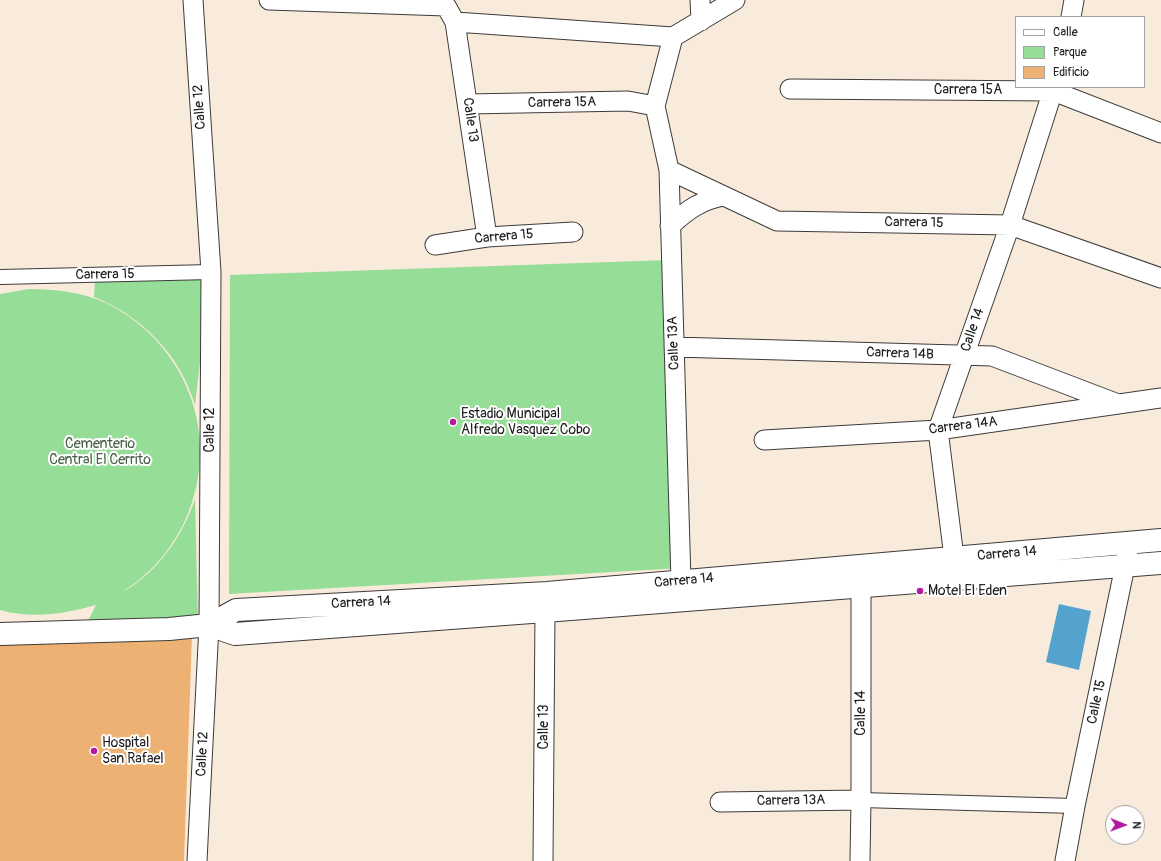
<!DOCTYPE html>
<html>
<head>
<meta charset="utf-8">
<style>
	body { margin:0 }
	#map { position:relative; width:1161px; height:861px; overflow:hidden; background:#f9ebdb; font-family:Pangolin,sans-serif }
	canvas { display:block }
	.legend { position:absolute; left:1015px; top:16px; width:130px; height:72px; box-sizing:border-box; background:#fff; border:1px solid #a4a4a4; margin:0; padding:5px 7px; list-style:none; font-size:12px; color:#1c1c1c }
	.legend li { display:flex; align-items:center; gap:8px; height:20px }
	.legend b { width:20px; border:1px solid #a4a4a4 }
	.north { position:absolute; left:1105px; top:805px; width:40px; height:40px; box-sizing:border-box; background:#fff; border:1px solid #a4a4a4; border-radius:50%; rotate:91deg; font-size:11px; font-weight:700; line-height:16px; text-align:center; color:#1c1c1c }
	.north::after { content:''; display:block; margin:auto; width:14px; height:18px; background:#b5179e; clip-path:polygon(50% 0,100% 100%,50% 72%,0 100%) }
</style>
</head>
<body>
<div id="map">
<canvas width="1161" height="861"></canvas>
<ul class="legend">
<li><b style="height:5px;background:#fff"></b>Calle</li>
<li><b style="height:11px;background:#96dd97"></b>Parque</li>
<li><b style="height:11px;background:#edb173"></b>Edificio</li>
</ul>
<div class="north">N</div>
</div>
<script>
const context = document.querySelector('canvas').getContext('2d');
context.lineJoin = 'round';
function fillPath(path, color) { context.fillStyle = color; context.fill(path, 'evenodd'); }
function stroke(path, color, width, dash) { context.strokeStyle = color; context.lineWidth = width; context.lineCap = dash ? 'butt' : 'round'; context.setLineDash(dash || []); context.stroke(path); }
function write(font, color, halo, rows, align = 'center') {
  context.font = font + ' Pangolin,sans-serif'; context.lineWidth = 4; context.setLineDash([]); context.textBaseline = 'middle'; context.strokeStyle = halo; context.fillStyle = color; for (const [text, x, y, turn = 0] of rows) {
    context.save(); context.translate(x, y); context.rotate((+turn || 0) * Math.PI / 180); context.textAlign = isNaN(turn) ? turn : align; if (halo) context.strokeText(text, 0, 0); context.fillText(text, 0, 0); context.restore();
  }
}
fillPath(new Path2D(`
	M 669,260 L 682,568 L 229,594 L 230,275 Z
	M 210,275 L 195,405 C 180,355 142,316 94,297 L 95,278 Z
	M 29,289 C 55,289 82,292 106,303 C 185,342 222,434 187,516 C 174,546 152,574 123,591 C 129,589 134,585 139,581 C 166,560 184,531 195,499 L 198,625 L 84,629 L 96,605 C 64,614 32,619 0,610 L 0,294 Z`), '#96dd97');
fillPath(new Path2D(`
	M 1059,604 L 1091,611 L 1079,670 L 1046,662 Z`), '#54a3ce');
fillPath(new Path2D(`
	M 192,636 L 184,861 L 0,861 L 0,642 Z`), '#edb173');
const pedestrian = new Path2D(`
	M 0,277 L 211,272
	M 861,800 L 1075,806`);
const minor = new Path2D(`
	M 193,0 L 211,272 L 209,625 L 197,861
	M 269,0 L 446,6 L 455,22 L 487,237
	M 700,0 L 701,21
	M 1071,17 L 1074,0
	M 455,22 L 673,37
	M 790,89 L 1053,91 L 1161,133
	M 468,104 L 628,101 L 655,106
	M 669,170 L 777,221 L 1010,225 L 1161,278
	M 670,226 C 687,210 701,200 724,196
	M 435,245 L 487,237 L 573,232
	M 674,347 L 992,356 L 1118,404
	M 764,440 L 938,430 L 1161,398
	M 956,573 L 938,430 L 1010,225 L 1054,87
	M 681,581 L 669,170 L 655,106 L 673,37 L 735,0
	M 720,802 L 861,800
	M 543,861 L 545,611 L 546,597
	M 860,861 L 861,800 L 861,586 L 862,571
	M 1065,861 L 1075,806 L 1125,566 L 1129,543`);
const tertiary = new Path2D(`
	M 209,625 L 235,634 L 545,611 L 1161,563
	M 0,634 L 169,629 L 209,625 L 236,610 L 547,593 L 1161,540`);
stroke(pedestrian, '#3d3b39', 16);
stroke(minor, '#3d3b39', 21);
stroke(tertiary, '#3d3b39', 24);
stroke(pedestrian, '#fff', 14);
stroke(minor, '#fff', 19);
stroke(tertiary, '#fff', 22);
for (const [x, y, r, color] of [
	[453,422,4,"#b5179e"],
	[920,591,4,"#b5179e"],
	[94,751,4,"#b5179e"]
]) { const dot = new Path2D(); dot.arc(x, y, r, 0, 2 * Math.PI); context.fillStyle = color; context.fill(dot); stroke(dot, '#fff', 1.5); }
write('14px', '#1c1c1c', '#fff', [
	["Carrera 15A",968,90],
	["Carrera 15A",562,103,-1],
	["Calle 12",200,107,-94],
	["Calle 13",470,120,82],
	["Carrera 15",914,223,1],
	["Carrera 15",504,237,-5],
	["Carrera 15",105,275,-1],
	["Calle 14",973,330,-71],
	["Calle 13A",674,343,-92],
	["Carrera 14B",900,354,2],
	["Carrera 14A",963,426,-7],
	["Calle 12",210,430,-90],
	["Carrera 14",1007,554,-5],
	["Carrera 14",684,581,-5],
	["Carrera 14",361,603,-3],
	["Calle 15",1097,702,-78],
	["Calle 14",861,713,-90],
	["Calle 13",544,727,-90],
	["Calle 12",203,754,-87],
	["Carrera 13A",791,801,-1]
]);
write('14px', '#1c1c1c', '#fff', [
	["Estadio Municipal",461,414],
	["Alfredo Vasquez Cobo",461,430],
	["Motel El Eden",928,591],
	["Hospital",102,743],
	["San Rafael",102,759]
], 'left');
write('14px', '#476047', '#fff', [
	["Cementerio",100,444],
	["Central El Cerrito",100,460]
]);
</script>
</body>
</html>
